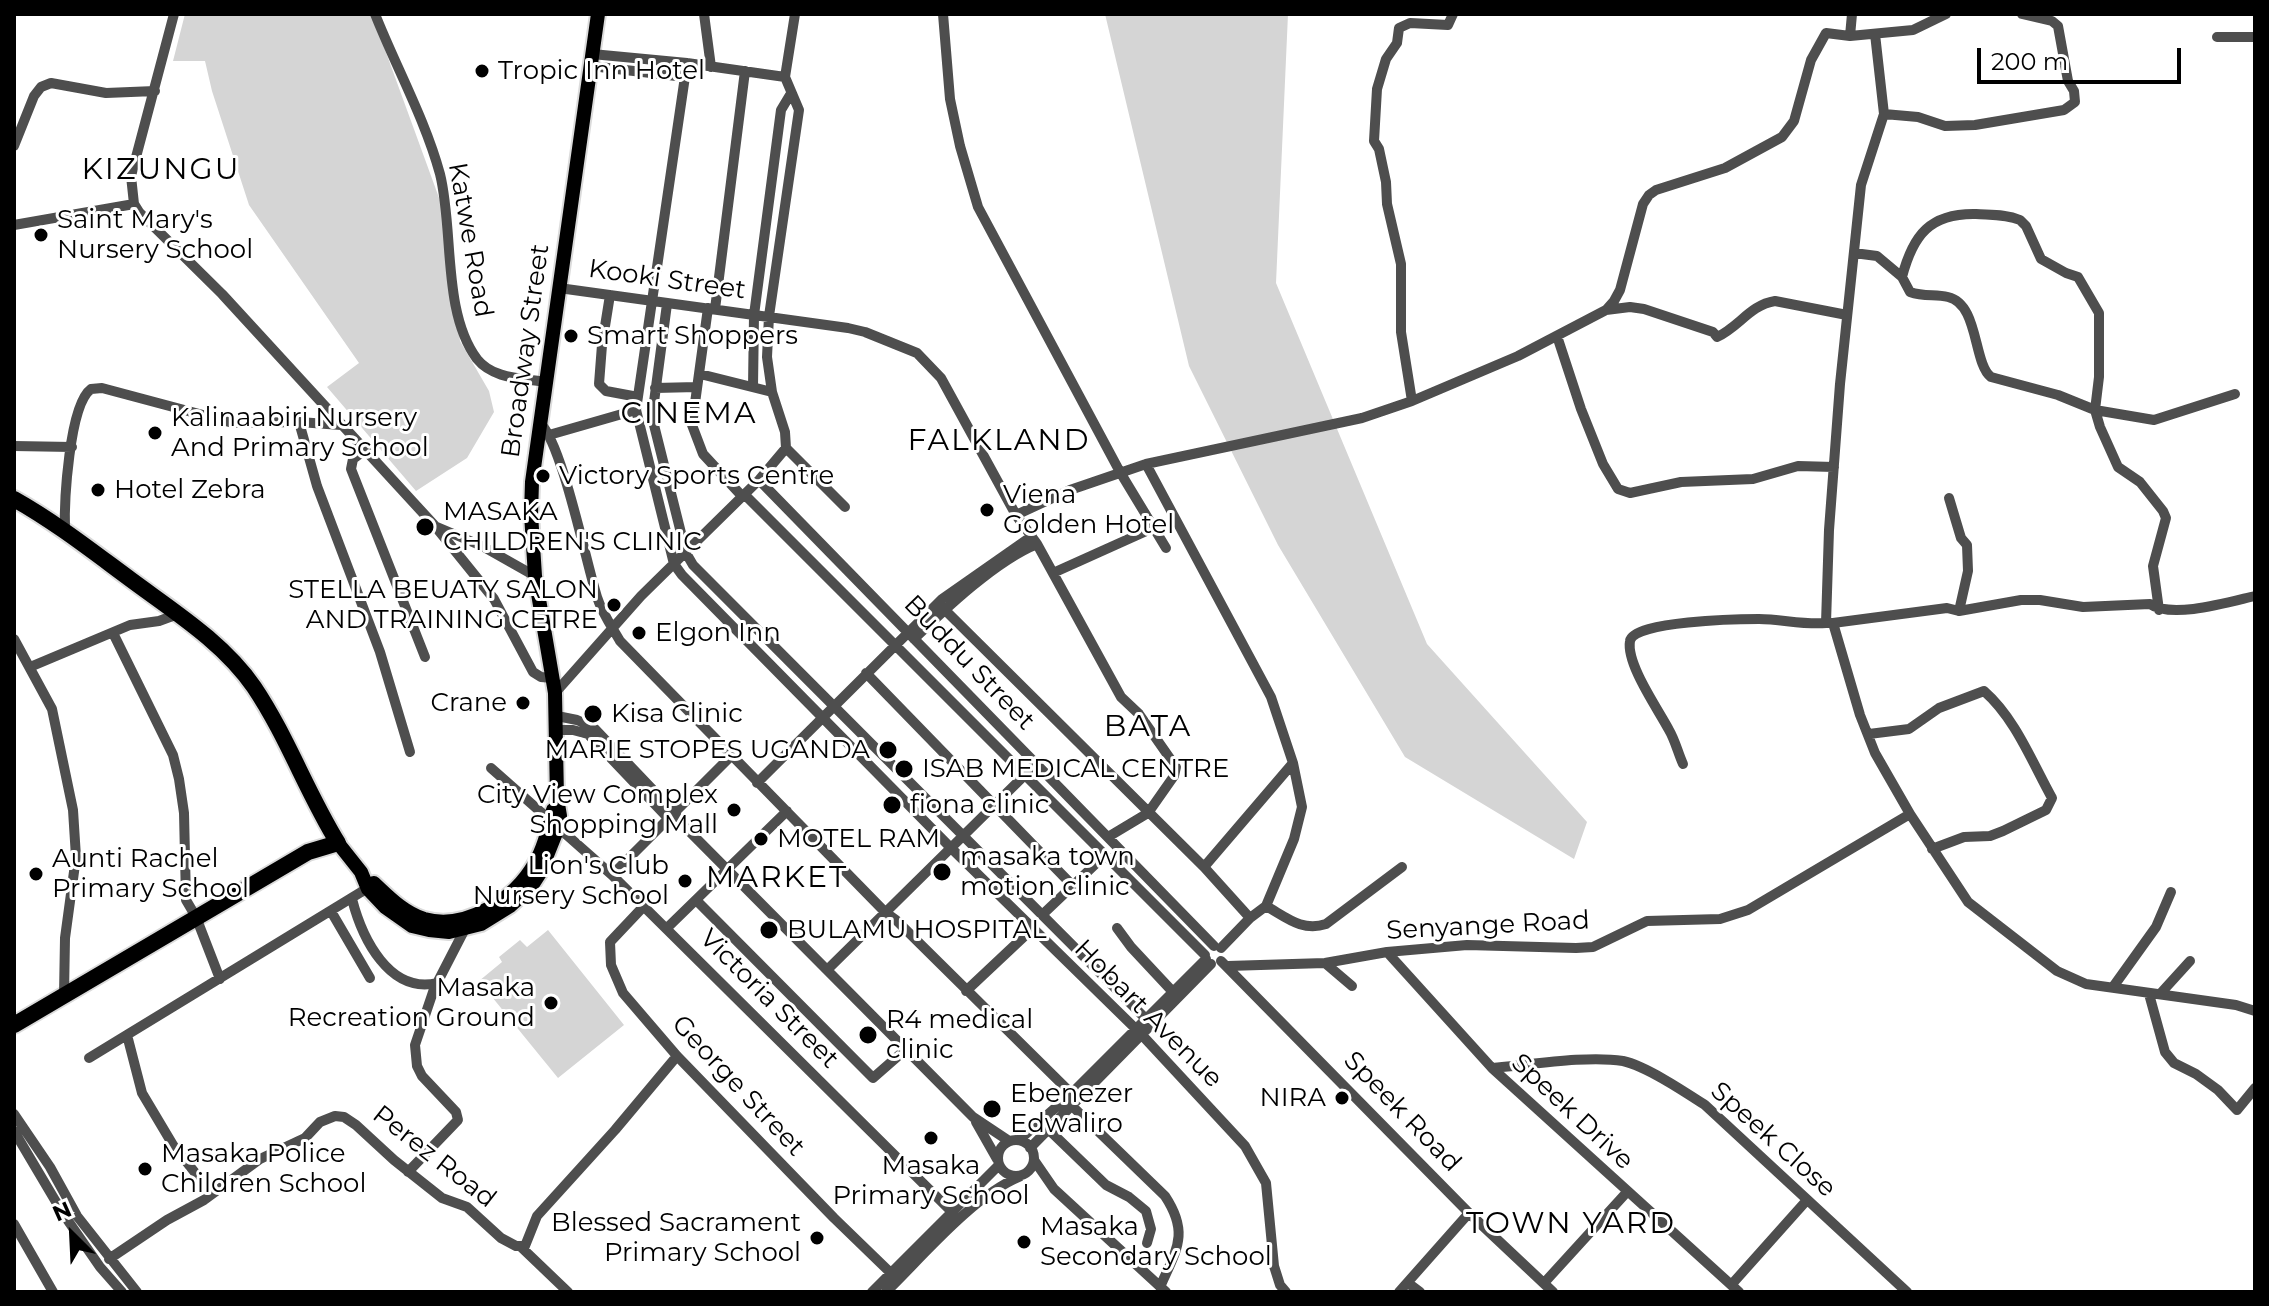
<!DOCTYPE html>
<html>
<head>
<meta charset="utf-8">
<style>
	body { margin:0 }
	#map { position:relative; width:2269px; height:1306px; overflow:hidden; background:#fff; font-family:Montserrat,sans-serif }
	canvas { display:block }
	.frame { position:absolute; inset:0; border:16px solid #000; pointer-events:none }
	.north { position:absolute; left:32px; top:1194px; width:80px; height:80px; -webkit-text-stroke:6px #fff; paint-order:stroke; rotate:336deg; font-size:22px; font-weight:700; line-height:32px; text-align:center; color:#000 }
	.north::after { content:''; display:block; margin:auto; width:28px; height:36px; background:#000; clip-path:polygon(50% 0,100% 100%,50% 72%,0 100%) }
	.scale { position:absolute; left:1977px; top:48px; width:204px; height:36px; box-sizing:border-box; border:4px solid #000; border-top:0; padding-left:10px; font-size:24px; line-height:28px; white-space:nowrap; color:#000; -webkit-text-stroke:6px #fff; paint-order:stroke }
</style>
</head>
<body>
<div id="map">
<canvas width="2269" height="1306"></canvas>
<div class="frame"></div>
<div class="north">N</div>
<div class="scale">200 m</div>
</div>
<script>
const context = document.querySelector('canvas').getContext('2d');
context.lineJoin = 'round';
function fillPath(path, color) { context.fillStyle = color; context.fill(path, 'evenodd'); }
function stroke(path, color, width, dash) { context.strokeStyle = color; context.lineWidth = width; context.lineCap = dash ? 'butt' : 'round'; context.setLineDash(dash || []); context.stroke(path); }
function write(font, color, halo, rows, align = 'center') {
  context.font = font + ' Montserrat,sans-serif'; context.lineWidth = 6; context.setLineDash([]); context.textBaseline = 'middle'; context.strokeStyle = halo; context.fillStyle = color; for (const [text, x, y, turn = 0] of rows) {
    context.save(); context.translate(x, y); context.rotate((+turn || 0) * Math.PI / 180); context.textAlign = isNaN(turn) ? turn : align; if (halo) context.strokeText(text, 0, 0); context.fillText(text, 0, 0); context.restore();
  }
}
fillPath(new Path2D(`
	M 185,14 L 372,14 L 446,217 L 460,341 L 489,391 L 494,412 L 467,458 L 416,491 L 327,387 L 359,363 L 249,205 L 212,91 L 205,61 L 173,61 Z
	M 1105,14 L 1288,14 L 1276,283 L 1427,644 L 1587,822 L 1574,859 L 1405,757 L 1278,545 L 1189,366 Z
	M 548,930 L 624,1025 L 558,1078 L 479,981 L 502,962 L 499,957 L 520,940 L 527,947 Z`), '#d5d5d5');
const major = new Path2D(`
	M 338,843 L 361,872 L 368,889 L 385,907 L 412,926 L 429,930 L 449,932 L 481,924 L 510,906 L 531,887 L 540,873 L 558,828 L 560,816 L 557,798 L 555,693 L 535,576 L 531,514 L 532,482 L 598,14
	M 374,883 C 389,897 403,912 424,919 C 466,931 515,899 535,863 C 544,848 549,828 553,810`);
const highway = new Path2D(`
	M 14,499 C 55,522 92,551 130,579 C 173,611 223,642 254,687 C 287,736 307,793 338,843 L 308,852 L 14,1025`);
stroke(major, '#dbdbdb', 18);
stroke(highway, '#dbdbdb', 20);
stroke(new Path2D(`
	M 174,14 L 131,176 L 134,204 L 139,212 L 222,294 L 435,526 L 494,599 L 533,672 L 541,677 L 553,678
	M 375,14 C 396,67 425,119 440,174 C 454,230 442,312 477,359 C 493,379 521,378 545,382
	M 704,14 L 711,67
	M 943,14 L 950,99 L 960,146 L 978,207 L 1120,472 L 1166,548
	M 1852,14 L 1850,36 L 1913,30 L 1946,14
	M 1875,34 L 1884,114 L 1861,185 L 1840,384 L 1829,530 L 1826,623 L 1833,623 L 1860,715 L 1875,753 L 1910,814 L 1968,902 L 2057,971 L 2086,984 L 2236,1005 L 2255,1011
	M 2217,37 L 2255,37
	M 592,54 L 687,63 L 785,77
	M 687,63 L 636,410 L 674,564 L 682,575 L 951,848 L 1141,1034 L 1245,1146 L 1266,1183 L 1274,1266 L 1280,1285 L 1286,1292
	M 591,66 L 685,77
	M 1884,114 L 1918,117 L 1945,126 L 1975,125 L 2064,110 L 2075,102 L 2074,91 L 2068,81 L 2058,26 L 2052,21 L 2022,14
	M 14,146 L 34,96 L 41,87 L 51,83 L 106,93 L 155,91
	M 14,225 L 134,204
	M 1854,253 L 1877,256 L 1902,277 L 1910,292 C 1924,297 1935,294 1948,297 C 1979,304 1973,363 1991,377 L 2058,395 L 2095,410 L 2154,420 L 2235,394
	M 1902,277 C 1913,235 1930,213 1976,214 C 1991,215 2006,214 2020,220 L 2026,226 L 2041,259 L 2066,273 L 2078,277 L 2099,313 L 2099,377 L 2095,410 L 2100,427 L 2118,467 L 2140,482 L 2163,511 L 2166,518 L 2153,566 L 2159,610
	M 559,288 L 848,328 L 865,332 L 917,353 L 941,378 L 1016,515 L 1037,544 L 1121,697 L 1139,714 L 1176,767 L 1174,776 L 1148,813 L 1108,837
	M 610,295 L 602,345 L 599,384 L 606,391 L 638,397
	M 667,304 L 652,417 L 686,553 L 693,565 L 1151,1024
	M 708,308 L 692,425 L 703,454 L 741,495
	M 715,309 L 745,71
	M 1606,310 L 1630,307 L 1644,309 L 1713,332 L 1717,337 C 1739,327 1750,305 1775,301 L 1847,315
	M 1557,336 L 1581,409 L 1603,464 L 1618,489 L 1630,493 L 1681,482 L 1753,479 L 1798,466 L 1834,467
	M 700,374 L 772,392
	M 753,387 L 754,315 L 781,110 L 790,95
	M 655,388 L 697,387
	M 1412,401 L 1401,332 L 1401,264 L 1387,204 L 1386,182 L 1379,149 L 1374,141 L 1377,89 L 1386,59 L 1397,43 L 1399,28 L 1410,23 L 1448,25 L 1453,14
	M 299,422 L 317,486 L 380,652 L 410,752
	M 540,423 C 562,443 586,562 597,597 C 602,613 612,627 620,641 L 885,912 L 896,920 L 1077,1099
	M 549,435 L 636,410
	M 14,446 L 72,447
	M 786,448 L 845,507
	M 365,450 L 353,459 L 351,469 L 425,657
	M 1146,464 L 1271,697 L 1293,763 L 1302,807 L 1294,839 L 1266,906 L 1250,918 L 1221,948
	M 759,480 L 1214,946
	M 744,494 L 1205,955
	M 1949,498 L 1961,538 L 1967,545 L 1968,571 L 1959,611
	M 1016,515 L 1070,490 L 1146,464 L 1362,418 L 1412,401 L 1518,356 L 1606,310 L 1614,301 L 1620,290 L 1643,204 L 1649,195 L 1656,190 L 1725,168 L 1782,137 L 1794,121 L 1811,60 L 1826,33 L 1850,36
	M 437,527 L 482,546 L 535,576
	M 65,531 C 64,503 69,405 91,389 L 102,388 L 233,423 L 299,422 L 341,425
	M 1053,573 L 1153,528
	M 945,610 L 1204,867 L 1250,918
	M 1833,623 L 1947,608 L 1959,611 L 2021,600 L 2040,600 L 2083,607 L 2150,604 C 2172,619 2229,602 2255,596
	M 113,633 L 173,755 L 179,779 L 184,813 L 186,900 L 196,917 L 220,979
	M 14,639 L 52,709 L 73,810 L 76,857 L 65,938 L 64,995
	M 914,639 C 946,608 997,560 1037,544
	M 30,667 L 130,625 L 159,621 L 178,614
	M 866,673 L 1073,886
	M 555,693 L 641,596 L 759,480 L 786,448 L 785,432 L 772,392 L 767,357 L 769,316 L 799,110 L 785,77 L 795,14
	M 557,716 L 577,720 L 593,727 L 674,812 L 683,825 L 973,1117 L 1009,1141
	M 557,730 L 573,730 L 588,734 L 668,818 L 674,821
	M 1869,734 L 1909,729 L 1939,708 L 1984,691 C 2015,718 2032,762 2052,798 L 2046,810 L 2003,831 L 1990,836 L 1964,837 L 1932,849
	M 1683,764 C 1678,753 1675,740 1669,730 C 1658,709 1626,664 1630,641 C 1633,621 1739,619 1759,619 C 1781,619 1803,625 1826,623
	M 491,768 L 612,875 L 952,1212
	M 757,783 L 942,599 L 1032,536
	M 1204,867 L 1293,763
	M 612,875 L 732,755
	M 352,899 C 362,938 389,994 437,983
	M 696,900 L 873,1078 L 905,1050
	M 644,906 L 610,942 L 611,965 L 623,993 L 677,1056 L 834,1218 L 898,1280
	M 1266,906 C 1286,917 1302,932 1326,924 L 1402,867
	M 332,913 L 370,978
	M 1042,915 L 1104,856
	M 667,928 L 787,811
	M 1117,928 L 1131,947 L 1173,992
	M 1387,952 L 1492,1068 L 1739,1292
	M 1221,961 L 1469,1213 L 1553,1292
	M 1325,963 L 1352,986
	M 1228,966 L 1325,963 L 1387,952 L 1467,945 L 1576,948 L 1593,947 L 1647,921 L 1720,919 L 1748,910 L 1910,814
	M 827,970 L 1036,764
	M 2113,987 L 2156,927 L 2171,892
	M 966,991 L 1032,929
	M 2149,994 L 2165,1052 L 2174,1063 L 2196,1074 L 2218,1090 L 2237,1110 L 2255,1088
	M 2160,994 L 2190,961
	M 127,1035 L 142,1093 L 173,1145 L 212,1194
	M 89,1058 L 371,886
	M 1492,1068 C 1529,1065 1587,1055 1623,1061 C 1646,1066 1685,1092 1705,1105 L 1907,1292
	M 1071,1105 L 1165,1196 C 1190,1234 1176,1250 1160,1287
	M 14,1114 L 50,1167 L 77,1216 L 137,1292
	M 976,1122 L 997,1159
	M 1048,1129 L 1106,1185 L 1129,1197 L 1146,1211 L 1151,1229 L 1147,1243
	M 14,1131 L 62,1212 L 100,1267 L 122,1292
	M998 1158a18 18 0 1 1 36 0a18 18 0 1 1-36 0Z
	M 1019,1140 L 1071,1094 L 1206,959
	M 1030,1148 L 1211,964
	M 1034,1160 L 1054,1189 L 1166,1292
	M 408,1172 L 458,1120 L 456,1112 L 422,1076 L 417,1066 L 415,1045 L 434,989 L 467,925
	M 14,1224 L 53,1292
	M 521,1247 L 568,1292
	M 109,1259 L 167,1220 L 204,1200 L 260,1159 L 305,1138 L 320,1122 L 335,1116 L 344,1117 L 356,1125 L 394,1160 L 442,1198 L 467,1207 L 501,1238 L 516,1246 L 525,1246 L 537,1216 L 615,1130 L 677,1056
	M 1408,1283 L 1420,1292
	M 1544,1283 L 1627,1192
	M 1732,1284 L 1807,1200
	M 872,1292 L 999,1165
	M 886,1292 C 922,1257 973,1196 1019,1177
	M 1399,1292 L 1469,1213`), '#4e4e4e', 10);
stroke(major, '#000', 14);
stroke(highway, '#000', 16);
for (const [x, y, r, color] of [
	[482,71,8,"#000"],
	[41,235,8,"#000"],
	[571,336,8,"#000"],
	[155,433,8,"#000"],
	[543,476,8,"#000"],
	[98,490,8,"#000"],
	[987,510,8,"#000"],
	[425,527,10,"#000"],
	[614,605,8,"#000"],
	[639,633,8,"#000"],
	[523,703,8,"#000"],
	[593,714,10,"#000"],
	[888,750,10,"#000"],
	[904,769,10,"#000"],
	[892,805,10,"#000"],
	[734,810,8,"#000"],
	[761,839,8,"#000"],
	[942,872,10,"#000"],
	[36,874,8,"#000"],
	[685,881,8,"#000"],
	[769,930,10,"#000"],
	[551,1003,8,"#000"],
	[868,1035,10,"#000"],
	[1342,1098,8,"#000"],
	[992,1109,10,"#000"],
	[931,1138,8,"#000"],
	[145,1169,8,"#000"],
	[817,1238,8,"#000"],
	[1024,1242,8,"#000"]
]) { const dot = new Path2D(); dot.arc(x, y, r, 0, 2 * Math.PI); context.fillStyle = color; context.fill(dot); stroke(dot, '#fff', 3); }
write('26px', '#000', '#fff', [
	["Tropic Inn Hotel",498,71],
	["Saint Mary's",57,220],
	["Nursery School",57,250],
	["Smart Shoppers",587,336],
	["Kalinaabiri Nursery",171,418],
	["And Primary School",171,448],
	["Victory Sports Centre",559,476],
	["Hotel Zebra",114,490],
	["Viena",1003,495],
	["Golden Hotel",1003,525],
	["MASAKA",443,512],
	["CHILDREN'S CLINIC",443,542],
	["STELLA BEUATY SALON",598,590,"right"],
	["AND TRAINING CETRE",598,620,"right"],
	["Elgon Inn",655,633],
	["Crane",507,703,"right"],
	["Kisa Clinic",611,714],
	["MARIE STOPES UGANDA",870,750,"right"],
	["ISAB MEDICAL CENTRE",922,769],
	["City View Complex",718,795,"right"],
	["Shopping Mall",718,825,"right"],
	["fiona clinic",910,805],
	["MOTEL RAM",777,839],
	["masaka town",960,857],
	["motion clinic",960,887],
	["Aunti Rachel",52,859],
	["Primary School",52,889],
	["Lion's Club",669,866,"right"],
	["Nursery School",669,896,"right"],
	["BULAMU HOSPITAL",787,930],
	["Masaka",535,988,"right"],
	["Recreation Ground",535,1018,"right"],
	["R4 medical",886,1020],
	["clinic",886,1050],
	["Ebenezer",1010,1094],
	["Edwaliro",1010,1124],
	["NIRA",1326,1098,"right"],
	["Masaka Police",161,1154],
	["Children School",161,1184],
	["Masaka",931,1166,"center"],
	["Primary School",931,1196,"center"],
	["Blessed Sacrament",801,1223,"right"],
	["Primary School",801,1253,"right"],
	["Masaka",1040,1227],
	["Secondary School",1040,1257]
], 'left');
write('26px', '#000', '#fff', [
	["Katwe Road",470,240,80],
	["Kooki Street",667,280,8],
	["Broadway Street",526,351,-82],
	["Buddu Street",969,663,46],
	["Senyange Road",1488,926,-3],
	["Victoria Street",769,999,45],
	["Hobart Avenue",1148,1014,45],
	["George Street",738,1086,47],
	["Speek Road",1402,1112,46],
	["Speek Drive",1572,1112,43],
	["Speek Close",1773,1140,42],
	["Perez Road",434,1157,38]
]);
context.letterSpacing = '2px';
write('30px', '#000', '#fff', [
	["KIZUNGU",161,170],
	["CINEMA",689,414],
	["FALKLAND",999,441],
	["BATA",1148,727],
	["MARKET",777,878],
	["TOWN YARD",1571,1224]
]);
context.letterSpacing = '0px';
</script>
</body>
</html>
